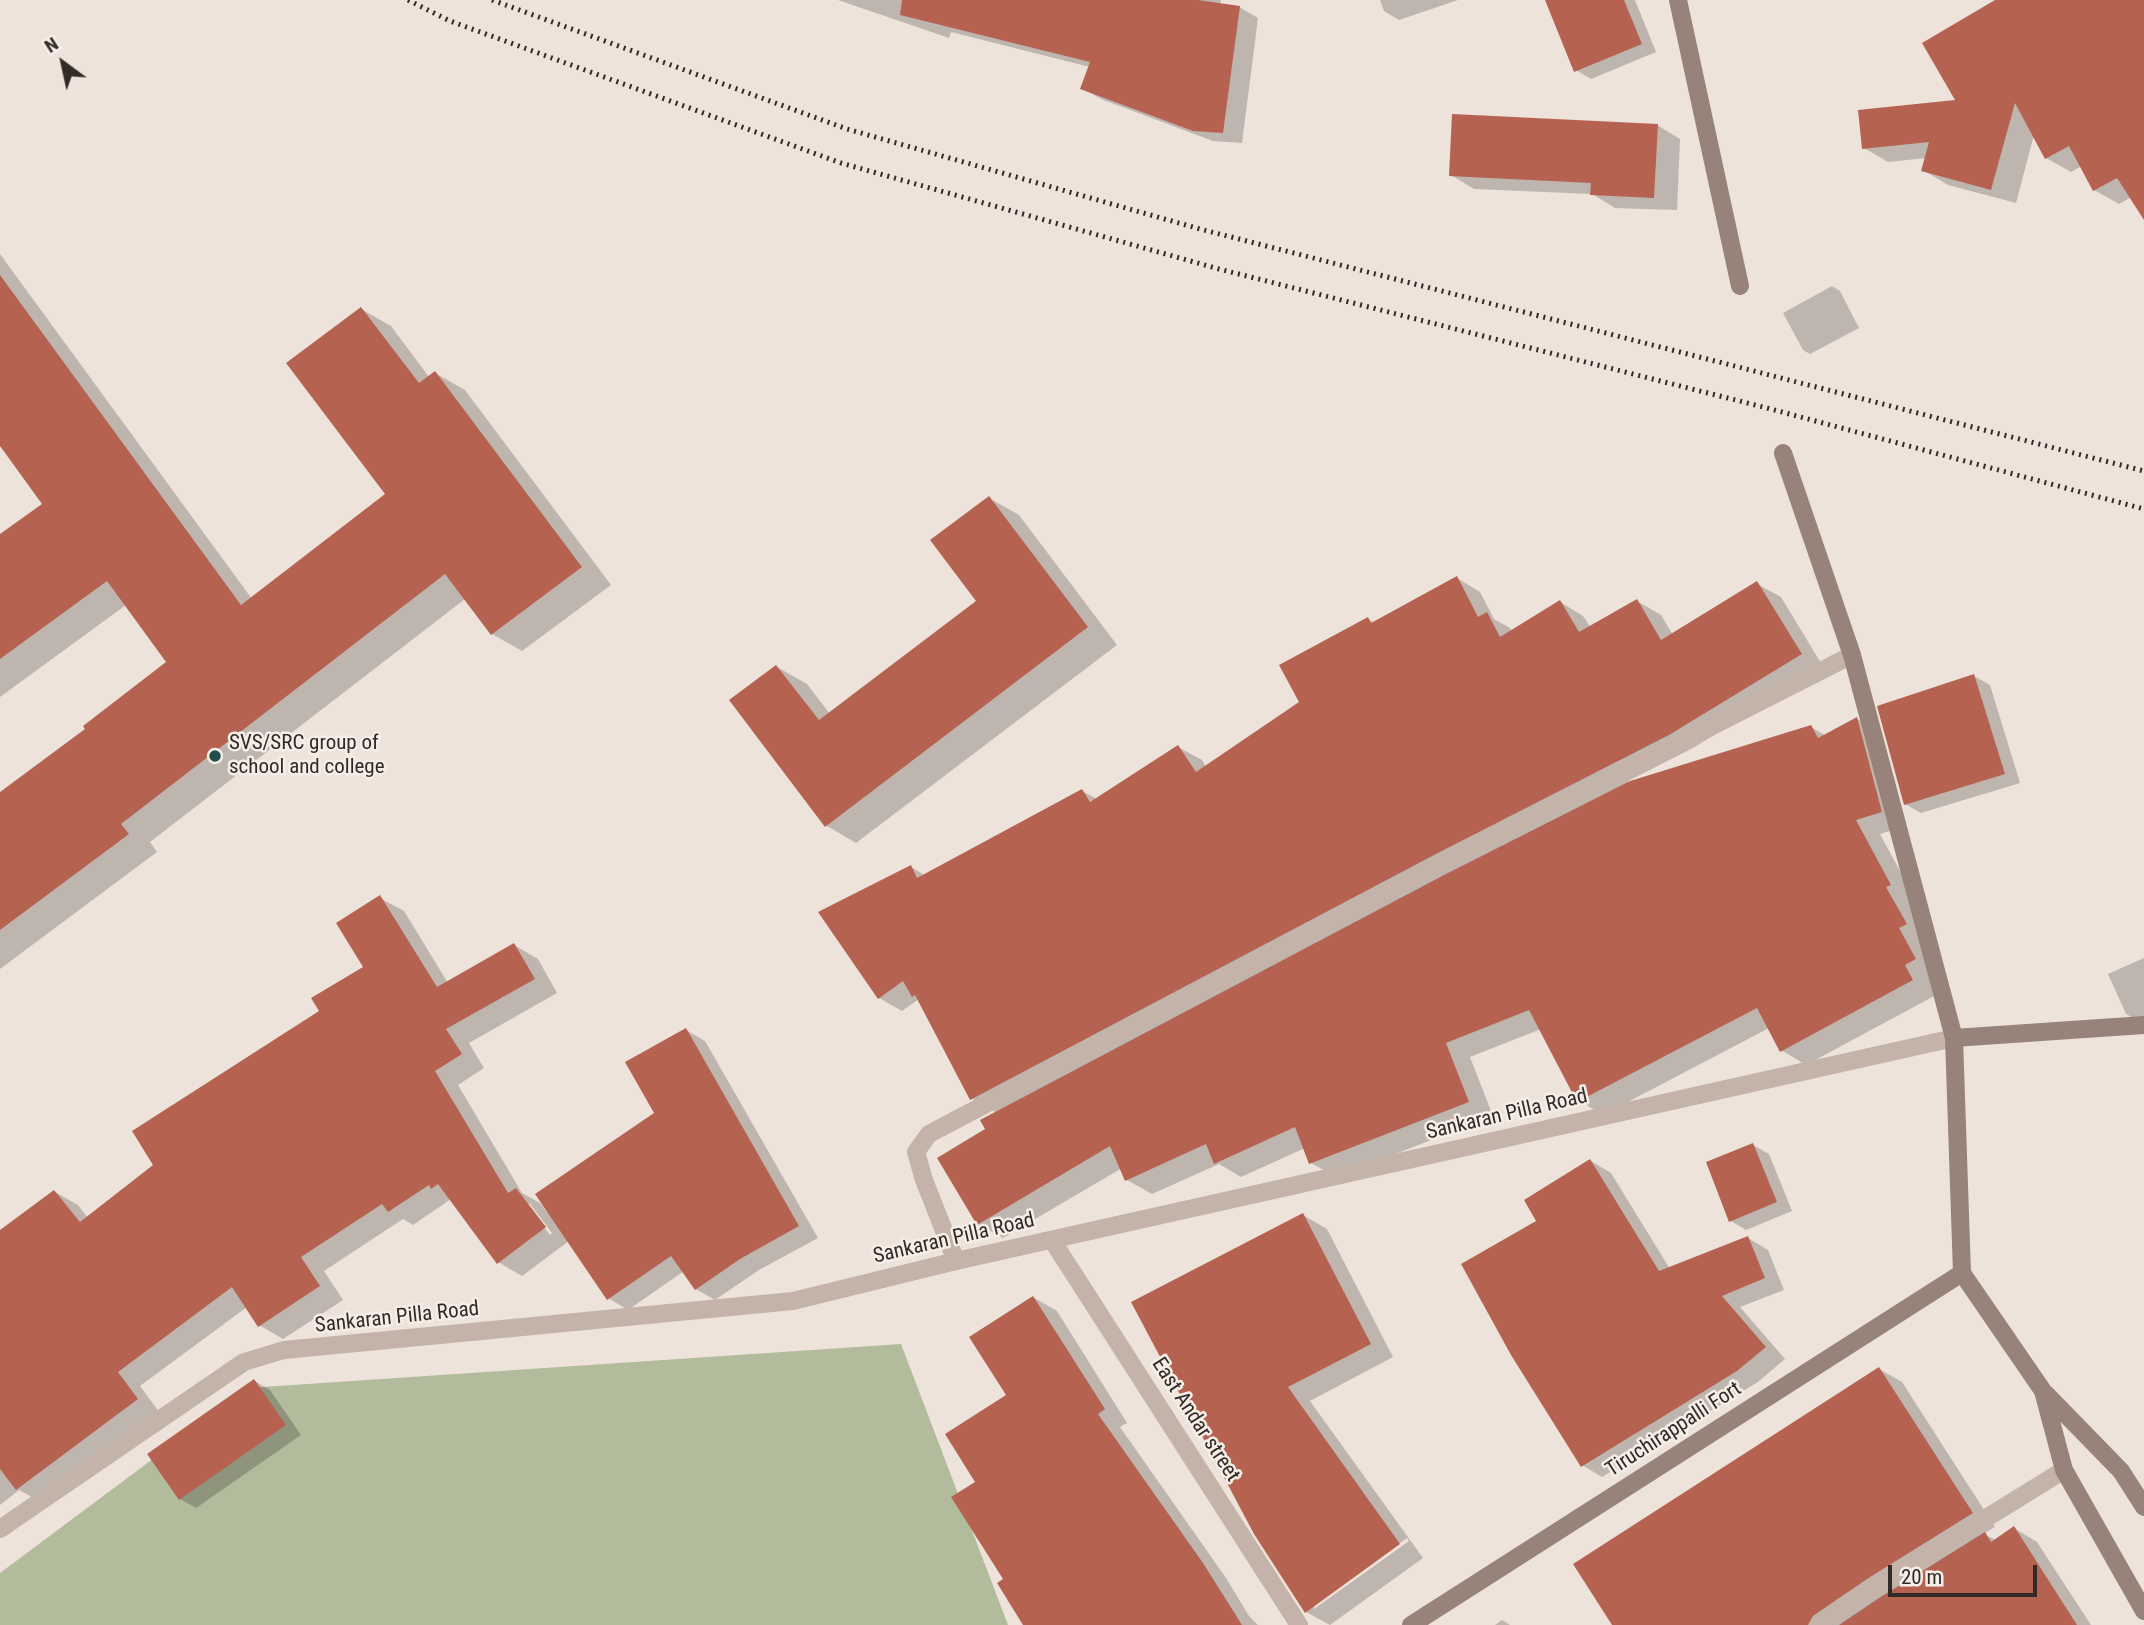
<!DOCTYPE html>
<html>
<head>
<meta charset="utf-8">
<style>
	body { margin:0 }
	#map { position:relative; width:2144px; height:1625px; overflow:hidden; background:#eee3db; font-family:"Roboto Condensed",sans-serif }
	canvas { display:block }
	.north { position:absolute; left:28px; top:28px; width:70px; height:70px; -webkit-text-stroke:5px #f6eee6; paint-order:stroke; rotate:327deg; font-size:19px; font-weight:700; line-height:28px; text-align:center; color:#322a27 }
	.north::after { content:''; display:block; margin:auto; width:24px; height:32px; background:#322a27; clip-path:polygon(50% 0,100% 100%,50% 72%,0 100%) }
	.scale { position:absolute; left:1888px; top:1565px; width:149px; height:32px; box-sizing:border-box; border:4px solid #322a27; border-top:0; padding-left:9px; font-size:21px; line-height:24px; white-space:nowrap; color:#322a27; -webkit-text-stroke:5px #f6eee6; paint-order:stroke }
</style>
</head>
<body>
<div id="map">
<canvas width="2144" height="1625"></canvas>
<div class="north">N</div>
<div class="scale">20 m</div>
</div>
<script>
const context = document.querySelector('canvas').getContext('2d');
context.lineJoin = 'round';
function fillPath(path, color) { context.fillStyle = color; context.fill(path, 'evenodd'); }
function stroke(path, color, width, dash) { context.strokeStyle = color; context.lineWidth = width; context.lineCap = dash ? 'butt' : 'round'; context.setLineDash(dash || []); context.stroke(path); }
function write(font, color, halo, rows, align = 'center') {
  context.font = font + ' "Roboto Condensed",sans-serif'; context.lineWidth = 5; context.setLineDash([]); context.textBaseline = 'middle'; context.strokeStyle = halo; context.fillStyle = color; for (const [text, x, y, turn = 0] of rows) {
    context.save(); context.translate(x, y); context.rotate((+turn || 0) * Math.PI / 180); context.textAlign = isNaN(turn) ? turn : align; if (halo) context.strokeText(text, 0, 0); context.fillText(text, 0, 0); context.restore();
  }
}
fillPath(new Path2D(`
	M 901,1344 L 1008,1625 L 0,1625 L 0,1573 L 248,1388 Z`), '#b3bb9d');
fillPath(new Path2D(`
	M 838,0 L 1221,0 L 1220,5 L 1239,7 L 1258,18 L 1242,143 L 1213,141 L 1101,99 L 1082,88 L 1090,67 L 951,32 L 949,38 Z
	M 1380,0 L 1458,0 L 1399,20 L 1384,11 Z
	M 1558,0 L 1635,0 L 1656,52 L 1591,79 L 1576,70 Z
	M 1999,0 L 2144,0 L 2144,217 L 2132,197 L 2119,204 L 2094,190 L 2082,166 L 2071,172 L 2046,158 L 2034,135 L 2016,203 L 1948,185 L 1923,170 L 1927,158 L 1888,162 L 1864,148 L 1958,102 Z
	M 1657,125 L 1680,139 L 1677,210 L 1615,208 L 1592,194 L 1474,189 L 1451,175 Z
	M 0,254 L 252,599 L 387,494 L 361,309 L 391,326 L 429,377 L 435,373 L 465,390 L 611,585 L 522,651 L 492,634 L 465,599 L 150,842 L 157,852 L 0,969 L 0,795 L 87,729 L 169,663 L 126,605 L 0,697 L 0,537 L 44,504 L 0,444 Z
	M 1832,286 L 1840,291 L 1859,328 L 1810,354 L 1803,350 L 1783,313 Z
	M 989,498 L 1019,515 L 1117,645 L 856,843 L 827,826 L 777,667 L 807,684 L 830,714 L 978,601 Z
	M 1457,578 L 1480,592 L 1494,619 L 1510,628 L 1512,631 L 1560,602 L 1583,616 L 1591,628 L 1637,601 L 1661,615 L 1673,635 L 1757,584 L 1781,597 L 1824,668 L 1693,748 L 1628,781 L 1629,783 L 1811,727 L 1826,736 L 1857,719 L 1882,733 L 1906,826 L 1880,834 L 1915,899 L 1940,974 L 1929,980 L 1938,994 L 1806,1065 L 1781,1050 L 1769,1028 L 1603,1115 L 1578,1100 L 1541,1029 L 1470,1057 L 1493,1116 L 1336,1177 L 1311,1163 L 1305,1148 L 1241,1177 L 1219,1164 L 1152,1194 L 1127,1180 L 1122,1168 L 1003,1238 L 978,1224 L 988,1130 L 997,1113 L 971,1098 L 919,999 L 902,1011 L 879,998 L 911,867 L 926,876 L 1082,791 L 1097,799 L 1178,747 L 1202,760 L 1206,767 L 1301,703 L 1368,619 L 1375,623 Z
	M 1974,676 L 1990,685 L 2020,783 L 1921,813 L 1905,804 Z
	M 380,898 L 404,911 L 448,983 L 514,945 L 538,959 L 557,993 L 469,1043 L 484,1068 L 458,1085 L 522,1193 L 540,1203 L 547,1212 L 656,1113 L 686,1030 L 705,1041 L 818,1238 L 759,1270 L 715,1300 L 696,1289 L 684,1271 L 628,1310 L 608,1298 L 569,1241 L 522,1276 L 498,1262 L 451,1199 L 413,1225 L 403,1219 L 324,1271 L 343,1300 L 283,1339 L 259,1325 L 247,1307 L 140,1386 L 160,1413 L 41,1502 L 19,1490 L 0,1505 L 0,1232 L 55,1192 L 78,1205 L 88,1218 L 156,1166 L 366,968 ZM 526,1204 L 530,1204 L 552,1233 L 550,1235 Z
	M 2144,958 L 2144,1024 L 2126,1014 L 2108,974 Z
	M 1753,1145 L 1769,1154 L 1792,1211 L 1746,1230 L 1731,1221 Z
	M 1591,1161 L 1611,1173 L 1670,1269 L 1748,1238 L 1768,1250 L 1784,1290 L 1740,1307 L 1785,1359 L 1758,1382 L 1602,1477 L 1582,1465 L 1539,1221 Z
	M 1303,1215 L 1327,1229 L 1393,1357 L 1310,1401 L 1423,1558 L 1330,1625 L 1306,1612 L 1256,1533 ZM 1407,1538 L 1409,1541 L 1314,1609 L 1314,1605 Z
	M 1034,1298 L 1057,1311 L 1127,1423 L 1120,1427 L 1226,1578 L 1249,1616 L 1258,1625 L 1025,1625 L 1005,1580 L 978,1483 L 1009,1396 Z
	M 1879,1369 L 1902,1382 L 1995,1527 L 1983,1534 L 1996,1540 L 2014,1528 L 2037,1542 L 2091,1625 L 1614,1625 Z
	M 255,1381 L 270,1390 L 301,1435 L 196,1508 L 180,1499 Z
	M 1502,1620 L 1510,1625 L 1495,1625 Z`), '#0003');
fillPath(new Path2D(`
	M 902,0 L 1198,0 L 1240,6 L 1223,133 L 1193,131 L 1080,89 L 1090,62 L 900,15 Z
	M 1545,0 L 1624,0 L 1642,44 L 1574,72 Z
	M 1995,0 L 2144,0 L 2144,220 L 2117,178 L 2093,191 L 2069,146 L 2045,159 L 2015,103 L 1991,190 L 1921,171 L 1929,142 L 1862,149 L 1858,110 L 1955,100 L 1922,43 Z
	M 1452,114 L 1658,124 L 1654,198 L 1590,195 L 1591,183 L 1449,176 Z
	M 0,275 L 241,605 L 385,494 L 286,363 L 361,307 L 419,383 L 435,371 L 582,567 L 491,635 L 445,574 L 121,824 L 129,834 L 0,930 L 0,792 L 85,729 L 83,726 L 166,662 L 107,581 L 0,659 L 0,534 L 42,504 L 0,446 Z
	M 989,496 L 1088,627 L 825,827 L 729,700 L 776,665 L 819,720 L 976,601 L 930,540 Z
	M 1457,576 L 1478,617 L 1487,612 L 1500,637 L 1560,600 L 1579,632 L 1637,599 L 1661,640 L 1757,581 L 1802,654 L 1669,735 L 1434,855 L 970,1100 L 915,995 L 912,997 L 903,981 L 878,999 L 818,912 L 911,865 L 917,878 L 1082,789 L 1090,802 L 1178,745 L 1196,772 L 1299,702 L 1279,665 L 1368,617 L 1371,623 Z
	M 1974,674 L 2005,774 L 1904,805 L 1877,706 Z
	M 1857,717 L 1882,812 L 1856,820 L 1891,885 L 1886,887 L 1907,924 L 1899,928 L 1916,959 L 1905,965 L 1913,980 L 1780,1052 L 1757,1008 L 1577,1102 L 1529,1010 L 1446,1043 L 1469,1102 L 1309,1164 L 1295,1127 L 1214,1164 L 1206,1144 L 1125,1181 L 1110,1146 L 977,1225 L 937,1158 L 985,1129 L 980,1120 L 1444,875 L 1630,781 L 1811,725 L 1818,738 Z
	M 380,895 L 437,987 L 514,943 L 535,979 L 446,1029 L 462,1054 L 435,1071 L 508,1193 L 516,1188 L 546,1227 L 497,1264 L 438,1184 L 431,1189 L 429,1185 L 388,1212 L 382,1204 L 301,1257 L 320,1286 L 258,1327 L 232,1287 L 118,1372 L 138,1399 L 16,1490 L 0,1469 L 0,1230 L 54,1190 L 80,1222 L 153,1165 L 132,1131 L 319,1011 L 311,998 L 363,967 L 336,923 Z
	M 686,1028 L 799,1226 L 740,1259 L 695,1290 L 671,1256 L 607,1300 L 535,1194 L 654,1113 L 625,1062 Z
	M 1753,1143 L 1777,1202 L 1729,1222 L 1706,1162 Z
	M 1590,1159 L 1659,1271 L 1748,1236 L 1765,1278 L 1722,1296 L 1766,1347 L 1737,1371 L 1581,1467 L 1511,1355 L 1461,1264 L 1536,1221 L 1524,1200 Z
	M 1303,1213 L 1371,1344 L 1288,1387 L 1400,1544 L 1305,1613 L 1254,1534 L 1131,1302 Z
	M 1033,1296 L 1105,1409 L 1098,1414 L 1203,1563 L 1242,1625 L 1023,1625 L 997,1583 L 1003,1579 L 951,1497 L 975,1482 L 945,1434 L 1006,1395 L 969,1337 Z
	M 1879,1367 L 1973,1513 L 1867,1579 L 1813,1616 L 1808,1625 L 1612,1625 L 1573,1564 Z
	M 254,1379 L 286,1425 L 179,1500 L 147,1454 Z
	M 2014,1526 L 2077,1625 L 1839,1625 L 1879,1598 L 1985,1532 L 1991,1542 Z`), '#b66251');
stroke(new Path2D(`
	M 1052,1240 L 1299,1625
	M 956,1261 L 924,1180 L 916,1152 L 929,1134 L 1439,865 L 1852,655
	M 0,1529 L 244,1362 L 284,1350 L 793,1301 L 956,1261 L 1954,1038
	M 1819,1625 L 1873,1588 L 2064,1470`), '#c4b3a8', 18);
stroke(new Path2D(`
	M 1678,0 L 1740,286
	M 1783,453 L 1852,655 L 1954,1038 L 1962,1273
	M 1954,1038 L 2144,1025
	M 1962,1273 L 2043,1391 L 2064,1470 L 2144,1611
	M 2046,1394 L 2121,1471 L 2144,1507
	M 1411,1625 L 1962,1273`), '#97837a', 18);
stroke(new Path2D(`
	M 408,0 L 450,21 L 841,163 L 1219,269 L 1767,408 L 2144,509
	M 492,0 L 847,129 L 1200,229 L 2144,471`), '#322a27', 5, [2, 5]);
for (const [x, y, r, color] of [
	[215,756,7,"#224e4e"]
]) { const dot = new Path2D(); dot.arc(x, y, r, 0, 2 * Math.PI); context.fillStyle = color; context.fill(dot); stroke(dot, '#f6eee6', 2.5); }
write('21px', '#322a27', '#f6eee6', [
	["SVS/SRC group of",229,744],
	["school and college",229,768]
], 'left');
write('21px', '#322a27', '#f6eee6', [
	["Sankaran Pilla Road",1507,1115,-13],
	["Sankaran Pilla Road",954,1239,-13],
	["Sankaran Pilla Road",397,1318,-6],
	["East Andar street",1195,1420,57],
	["Tiruchirappalli Fort",1674,1430,-33]
]);
</script>
</body>
</html>
